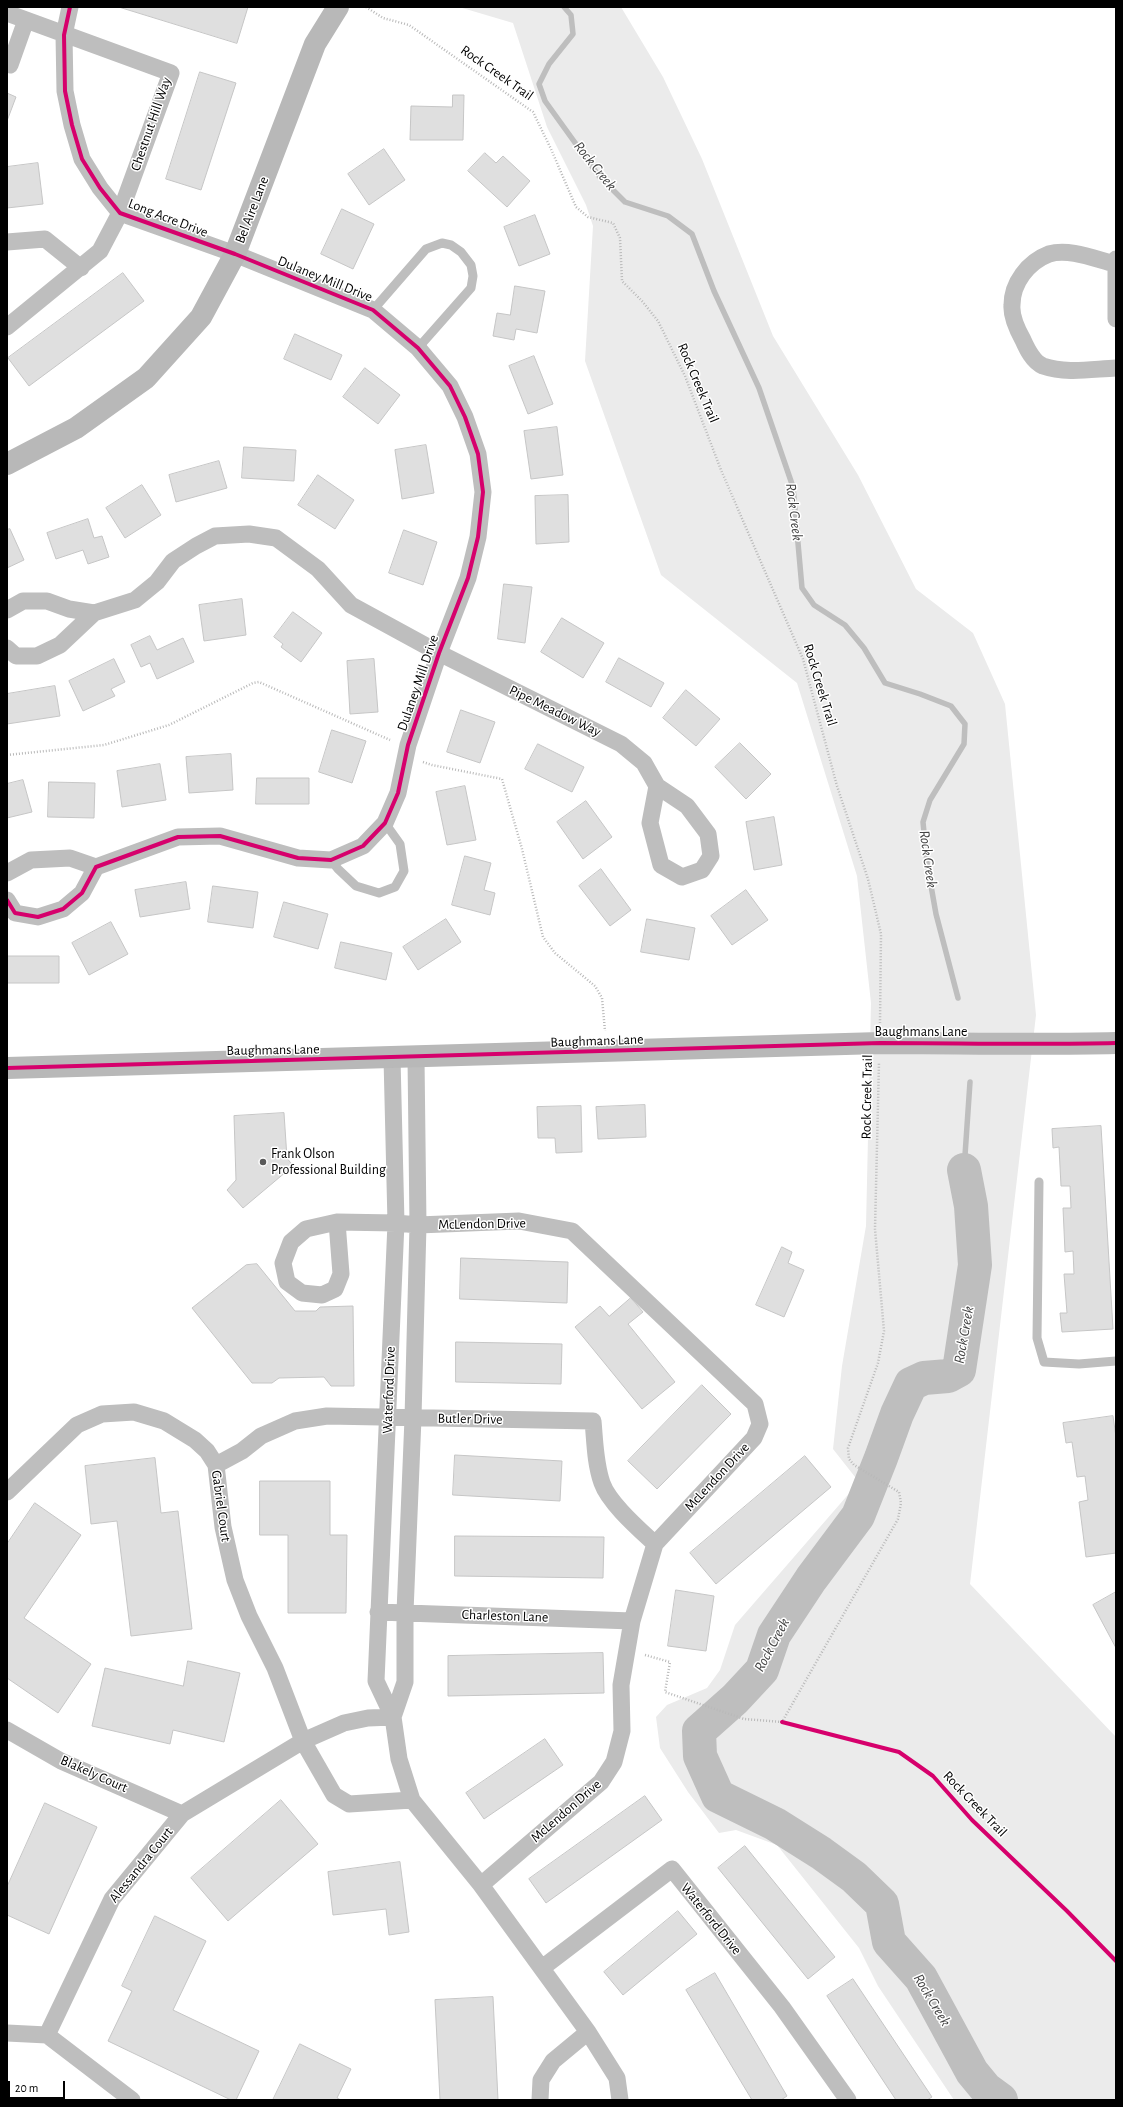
<!DOCTYPE html>
<html>
<head>
<meta charset="utf-8">
<style>
	body { margin:0 }
	#map { position:relative; width:1123px; height:2107px; overflow:hidden; background:#fff; font-family:"Alegreya Sans",sans-serif }
	canvas { display:block }
	.frame { position:absolute; inset:0; border:8px solid #000; pointer-events:none }
	.scale { position:absolute; left:8px; top:2081px; width:57px; height:18px; box-sizing:border-box; border:2px solid #000; border-top:0; padding-left:5px; font-size:12px; line-height:14px; white-space:nowrap; color:#000; -webkit-text-stroke:3px #fff; paint-order:stroke }
</style>
</head>
<body>
<div id="map">
<canvas width="1123" height="2107"></canvas>
<div class="frame"></div>
<div class="scale">20 m</div>
</div>
<script>
const context = document.querySelector('canvas').getContext('2d');
context.lineJoin = 'round';
function fillPath(path, color) { context.fillStyle = color; context.fill(path, 'evenodd'); }
function stroke(path, color, width, dash) { context.strokeStyle = color; context.lineWidth = width; context.lineCap = dash ? 'butt' : 'round'; context.setLineDash(dash || []); context.stroke(path); }
function write(font, color, halo, rows, align = 'center') {
  context.font = font + ' "Alegreya Sans",sans-serif'; context.lineWidth = 3; context.setLineDash([]); context.textBaseline = 'middle'; context.strokeStyle = halo; context.fillStyle = color; for (const [text, x, y, turn = 0] of rows) {
    context.save(); context.translate(x, y); context.rotate((+turn || 0) * Math.PI / 180); context.textAlign = isNaN(turn) ? turn : align; if (halo) context.strokeText(text, 0, 0); context.fillText(text, 0, 0); context.restore();
  }
}
fillPath(new Path2D(`
	M 459,7 L 621,7 L 663,77 L 702,159 L 773,336 L 858,475 L 916,589 L 973,633 L 1005,704 L 1036,1015 L 970,1584 L 1116,1737 L 1116,2100 L 954,2100 L 878,1986 L 859,1948 L 777,1845 L 736,1830 L 719,1833 L 688,1792 L 660,1748 L 656,1717 L 667,1705 L 707,1688 L 720,1670 L 735,1625 L 859,1482 L 833,1449 L 842,1366 L 866,1226 L 871,1003 L 857,876 L 797,683 L 661,575 L 585,361 L 593,226 L 586,205 L 547,127 L 513,23 Z`), '#ebebeb');
stroke(new Path2D(`
	M 564,7 L 571,15 L 573,34 L 549,64 L 539,84 L 545,101 L 599,176 L 625,202 L 668,216 L 692,234 L 714,291 L 759,388 L 793,487 L 802,588 L 814,605 L 845,625 L 864,648 L 885,683 L 920,694 L 951,706 L 965,724 L 964,744 L 930,800 L 923,822 L 927,863 L 936,914 L 958,998
	M 964,1170 L 970,1082`), '#bebebe', 5.5);
stroke(new Path2D(`
	M 964,1170 L 971,1206 L 975,1265 L 959,1370 L 948,1376 L 924,1378 L 911,1384 L 897,1414 L 881,1458 L 858,1516 L 811,1579 L 774,1635 L 762,1670 L 735,1699 L 699,1731 L 700,1756 L 718,1796 L 775,1824 L 821,1853 L 854,1877 L 882,1904 L 889,1942 L 921,1978 L 972,2072 L 986,2089 L 1001,2100`), '#bebebe', 34);
const building = new Path2D(`
	M 119,7 L 248,7 L 237,43 Z
	M 200,72 L 236,83 L 201,190 L 166,179 Z
	M 7,93 L 16,97 L 7,121 Z
	M 453,95 L 464,95 L 463,140 L 410,140 L 411,106 L 452,107 Z
	M 384,149 L 405,180 L 369,205 L 348,174 Z
	M 485,153 L 496,163 L 503,156 L 530,181 L 507,207 L 468,171 Z
	M 38,163 L 43,204 L 7,208 L 7,167 Z
	M 342,209 L 374,224 L 353,269 L 321,254 Z
	M 535,215 L 550,254 L 519,266 L 504,227 Z
	M 123,273 L 144,301 L 29,386 L 8,358 Z
	M 515,286 L 545,291 L 537,333 L 516,329 L 514,340 L 493,336 L 497,313 L 510,315 Z
	M 295,334 L 342,355 L 331,380 L 284,359 Z
	M 534,356 L 553,404 L 528,414 L 509,366 Z
	M 365,368 L 400,395 L 378,424 L 343,397 Z
	M 557,427 L 563,475 L 531,479 L 524,431 Z
	M 426,445 L 434,493 L 402,499 L 395,450 Z
	M 244,447 L 296,450 L 294,481 L 242,478 Z
	M 219,461 L 227,488 L 176,502 L 169,475 Z
	M 318,475 L 354,500 L 335,529 L 298,505 Z
	M 142,485 L 161,515 L 125,538 L 106,508 Z
	M 568,495 L 569,542 L 536,544 L 535,496 Z
	M 88,519 L 94,538 L 102,536 L 109,557 L 88,564 L 83,550 L 56,559 L 47,533 Z
	M 10,529 L 24,560 L 7,568 L 7,530 Z
	M 404,530 L 437,542 L 423,585 L 389,573 Z
	M 504,584 L 532,587 L 525,643 L 498,639 Z
	M 242,599 L 246,635 L 204,641 L 199,605 Z
	M 293,612 L 322,633 L 301,662 L 281,647 L 283,644 L 274,637 Z
	M 562,618 L 604,643 L 583,678 L 541,652 Z
	M 150,636 L 157,650 L 183,638 L 194,662 L 157,679 L 150,663 L 141,667 L 131,645 Z
	M 619,658 L 664,683 L 651,707 L 606,682 Z
	M 114,659 L 125,682 L 111,689 L 115,696 L 83,711 L 69,681 Z
	M 374,659 L 378,712 L 350,714 L 347,661 Z
	M 55,686 L 60,716 L 7,724 L 7,694 Z
	M 686,690 L 720,719 L 696,746 L 663,718 Z
	M 461,710 L 495,722 L 480,763 L 447,752 Z
	M 332,730 L 366,741 L 352,783 L 319,772 Z
	M 740,743 L 771,774 L 746,799 L 715,767 Z
	M 538,744 L 584,767 L 572,792 L 525,769 Z
	M 231,754 L 233,790 L 189,793 L 186,757 Z
	M 160,764 L 166,800 L 122,807 L 117,771 Z
	M 257,778 L 309,778 L 309,804 L 256,804 Z
	M 23,780 L 32,812 L 7,818 L 7,784 Z
	M 49,782 L 95,783 L 94,818 L 48,817 Z
	M 465,786 L 476,840 L 447,845 L 436,792 Z
	M 586,801 L 612,837 L 583,859 L 557,822 Z
	M 774,817 L 782,865 L 754,870 L 746,822 Z
	M 465,856 L 491,863 L 484,890 L 495,893 L 490,915 L 452,905 Z
	M 601,869 L 631,910 L 610,926 L 579,886 Z
	M 186,882 L 190,909 L 140,917 L 135,890 Z
	M 213,886 L 258,892 L 253,928 L 208,922 Z
	M 746,890 L 768,920 L 732,945 L 711,916 Z
	M 284,902 L 328,914 L 318,949 L 274,937 Z
	M 446,919 L 461,942 L 418,970 L 403,947 Z
	M 647,919 L 695,928 L 689,960 L 641,952 Z
	M 111,922 L 128,954 L 89,975 L 72,943 Z
	M 341,942 L 392,953 L 386,980 L 335,968 Z
	M 7,956 L 59,956 L 59,983 L 7,983 Z
	M 645,1105 L 646,1137 L 598,1139 L 596,1107 Z
	M 581,1106 L 582,1152 L 556,1153 L 555,1138 L 538,1138 L 537,1107 Z
	M 284,1113 L 287,1158 L 293,1166 L 243,1208 L 227,1190 L 236,1180 L 234,1116 Z
	M 1101,1126 L 1113,1329 L 1062,1332 L 1060,1313 L 1067,1313 L 1064,1274 L 1074,1274 L 1073,1251 L 1065,1252 L 1063,1208 L 1071,1208 L 1070,1186 L 1061,1186 L 1059,1147 L 1053,1148 L 1052,1129 Z
	M 782,1247 L 792,1252 L 788,1263 L 804,1270 L 784,1317 L 756,1305 Z
	M 461,1258 L 568,1262 L 567,1303 L 460,1299 Z
	M 257,1264 L 295,1311 L 316,1311 L 320,1307 L 353,1306 L 354,1386 L 331,1386 L 324,1377 L 279,1378 L 272,1383 L 252,1383 L 192,1308 L 246,1265 Z
	M 631,1298 L 643,1312 L 628,1324 L 675,1382 L 642,1409 L 575,1327 L 600,1306 L 609,1316 Z
	M 456,1342 L 562,1344 L 561,1384 L 456,1382 Z
	M 702,1385 L 731,1414 L 657,1489 L 628,1461 Z
	M 1113,1416 L 1116,1437 L 1116,1553 L 1086,1557 L 1079,1502 L 1088,1500 L 1085,1476 L 1077,1477 L 1072,1442 L 1066,1443 L 1063,1423 Z
	M 455,1455 L 562,1461 L 560,1501 L 453,1495 Z
	M 805,1456 L 831,1487 L 716,1584 L 690,1553 Z
	M 155,1458 L 161,1513 L 178,1511 L 192,1629 L 131,1636 L 117,1521 L 91,1524 L 85,1466 Z
	M 260,1481 L 330,1481 L 330,1535 L 347,1535 L 346,1613 L 288,1613 L 288,1535 L 260,1535 Z
	M 35,1503 L 81,1535 L 24,1618 L 91,1664 L 58,1713 L 7,1678 L 7,1544 Z
	M 455,1536 L 604,1537 L 603,1578 L 455,1576 Z
	M 676,1590 L 714,1596 L 706,1651 L 668,1646 Z
	M 1116,1592 L 1116,1648 L 1093,1605 Z
	M 603,1653 L 604,1693 L 448,1696 L 448,1656 Z
	M 188,1661 L 240,1673 L 224,1742 L 173,1730 L 170,1744 L 92,1726 L 105,1668 L 183,1686 Z
	M 545,1739 L 563,1765 L 484,1819 L 466,1793 Z
	M 645,1796 L 662,1820 L 546,1903 L 529,1879 Z
	M 281,1800 L 318,1844 L 228,1921 L 191,1878 Z
	M 45,1803 L 97,1827 L 49,1934 L 7,1915 L 7,1887 Z
	M 745,1846 L 835,1957 L 808,1979 L 718,1868 Z
	M 400,1862 L 409,1932 L 389,1935 L 386,1909 L 333,1915 L 328,1872 Z
	M 678,1911 L 697,1934 L 623,1995 L 604,1972 Z
	M 155,1916 L 206,1941 L 173,2010 L 259,2051 L 236,2100 L 231,2100 L 108,2041 L 132,1991 L 122,1986 Z
	M 715,1973 L 787,2096 L 781,2100 L 752,2100 L 686,1990 Z
	M 853,1979 L 932,2097 L 927,2100 L 896,2100 L 827,1996 Z
	M 493,1997 L 498,2100 L 440,2100 L 435,2000 Z
	M 300,2044 L 351,2069 L 337,2098 L 341,2100 L 273,2100 Z`);
fillPath(building, '#dfdfdf');
stroke(building, '#c6c6c6', 1);
stroke(new Path2D(`
	M 366,7 L 383,18 L 409,25 L 533,112 L 551,149 L 576,207 L 588,217 L 613,223 L 620,238 L 622,281 L 642,301 L 658,321 L 685,376 L 721,470 L 803,659 L 837,786 L 868,879 L 881,934 L 880,1023
	M 7,755 L 104,745 L 169,725 L 253,683 L 259,682 L 390,740
	M 423,762 L 432,765 L 502,779 L 522,849 L 543,937 L 555,953 L 595,986 L 602,998 L 605,1031
	M 645,1655 L 670,1662 L 665,1692 L 744,1719 L 782,1722 L 898,1519 L 901,1503 L 899,1492 L 854,1465 L 849,1459 L 848,1448 L 878,1363 L 884,1331 L 875,1229 L 879,1062`), '#b9b9b9', 2.5, [1, 2]);
stroke(new Path2D(`
	M 373,310 L 426,249 L 442,243 L 451,245 L 461,252 L 471,265 L 473,276 L 471,288 L 418,348
	M 331,860 L 338,869 L 356,886 L 379,893 L 395,887 L 404,871 L 400,844 L 385,823
	M 1039,1182 L 1037,1338 L 1044,1362 L 1079,1364 L 1116,1361`), '#bebebe', 9);
stroke(new Path2D(`
	M 7,13 L 171,73 L 120,213 L 100,251 L 7,327
	M 7,64 L 10,65 L 26,20
	M 7,242 L 45,239 L 81,268
	M 1116,259 L 1116,319
	M 1115,264 C 1095,259 1069,248 1049,254 C 1028,262 1012,283 1012,305 C 1011,316 1018,331 1023,340 C 1027,349 1033,362 1043,366 C 1066,374 1092,369 1116,368
	M 7,610 L 23,601 L 47,601 L 69,609 L 94,613
	M 7,648 L 16,656 L 37,656 L 60,645 L 94,613 L 135,600 L 157,582 L 173,561 L 196,546 L 215,536 L 249,534 L 276,538 L 318,569 L 351,605 L 439,653 L 621,744 L 644,763 L 657,786 L 650,823 L 661,865 L 682,877 L 702,870 L 711,856 L 708,834 L 687,806 L 657,786
	M 7,873 L 31,860 L 70,858 L 96,867
	M 7,900 L 15,913 L 38,917 L 63,909 L 82,893 L 96,867 L 178,837 L 220,836 L 298,858 L 331,860 L 363,846 L 385,823 L 398,793 L 408,745 L 439,653 L 468,578 L 478,537 L 483,492 L 478,454 L 465,417 L 450,386 L 418,348 L 373,310 L 235,254 L 120,213 L 100,188 L 82,159 L 72,125 L 65,91 L 64,35 L 70,7
	M 392,1058 L 396,1223 L 376,1681 L 393,1717 L 399,1759 L 412,1800 L 481,1885 L 588,2032 L 617,2078 L 620,2100
	M 337,1222 L 341,1274 L 335,1289 L 322,1295 L 302,1293 L 287,1282 L 283,1263 L 291,1242 L 306,1229 L 337,1222 L 396,1223 L 418,1225 L 519,1221 L 572,1231 L 755,1404 L 760,1424 L 754,1438 L 655,1544 L 632,1621 L 621,1685 L 622,1731 L 614,1762 L 601,1782 L 481,1885
	M 216,1465 L 242,1451 L 261,1436 L 295,1421 L 327,1416 L 593,1421 C 595,1442 595,1463 602,1483 C 609,1503 639,1529 655,1544
	M 7,1492 L 77,1425 L 102,1414 L 134,1412 L 164,1421 L 195,1440 L 207,1451 L 216,1465 L 223,1527 L 235,1580 L 249,1616 L 275,1668 L 303,1741 L 334,1795 L 349,1804 L 412,1800
	M 378,1612 L 632,1621
	M 393,1717 L 405,1682 L 405,1612 L 413,1418 L 418,1225 L 416,1058
	M 7,1730 L 61,1761 L 182,1814
	M 542,1968 L 672,1869 L 782,2007 L 848,2100
	M 7,2033 L 47,2035
	M 132,2100 L 47,2035 L 112,1899 L 182,1814 L 303,1741 L 344,1723 L 368,1718 L 393,1717
	M 540,2100 L 541,2080 L 553,2061 L 588,2032`), '#bebebe', 17);
stroke(new Path2D(`
	M 7,464 L 76,428 L 146,378 L 201,317 L 235,254 L 315,44 L 338,7
	M 7,1068 L 880,1043 C 958,1043 1037,1045 1116,1043`), '#b8b8b8', 22);
stroke(new Path2D(`
	M 7,900 L 15,913 L 38,917 L 63,909 L 82,893 L 96,867 L 178,837 L 220,836 L 298,858 L 331,860 L 363,846 L 385,823 L 398,793 L 408,745 L 439,653 L 468,578 L 478,537 L 483,492 L 478,454 L 465,417 L 450,386 L 418,348 L 373,310 L 235,254 L 120,213 L 100,188 L 82,159 L 72,125 L 65,91 L 64,35 L 70,7
	M 7,1068 L 880,1043 C 958,1043 1037,1045 1116,1043
	M 782,1722 L 899,1752 L 933,1776 L 972,1820 L 1067,1911 L 1116,1961`), '#d6006c', 4);
for (const [x, y, r, color] of [
	[263,1162,4,"#595959"]
]) { const dot = new Path2D(); dot.arc(x, y, r, 0, 2 * Math.PI); context.fillStyle = color; context.fill(dot); stroke(dot, '#fff', 1.5); }
write('14px', '#000', '#fff', [
	["Rock Creek Trail",497,73,35],
	["Chestnut Hill Way",151,124,-71],
	["Bel Aire Lane",252,210,-69],
	["Long Acre Drive",168,218,21],
	["Dulaney Mill Drive",325,279,22],
	["Rock Creek Trail",698,383,67],
	["Dulaney Mill Drive",418,683,-71],
	["Rock Creek Trail",820,685,73],
	["Pipe Meadow Way",555,711,26],
	["Baughmans Lane",921,1032],
	["Baughmans Lane",597,1041,-2],
	["Baughmans Lane",273,1050,-1],
	["Rock Creek Trail",867,1097,-89],
	["McLendon Drive",482,1224,-1],
	["Waterford Drive",389,1390,-88],
	["Butler Drive",470,1419,1],
	["McLendon Drive",717,1477,-47],
	["Gabriel Court",221,1506,82],
	["Charleston Lane",505,1616,2],
	["Blakely Court",94,1774,24],
	["Rock Creek Trail",975,1804,46],
	["McLendon Drive",566,1811,-41],
	["Alessandra Court",141,1865,-51],
	["Waterford Drive",711,1919,51]
]);
write('14px', '#000', '#fff', [
	["Frank Olson",271,1154],
	["Professional Building",271,1170]
], 'left');
write('italic 15px', '#434343', '#fff', [
	["Rock Creek",595,166,51],
	["Rock Creek",794,512,83],
	["Rock Creek",928,859,82],
	["Rock Creek",964,1335,-80],
	["Rock Creek",772,1645,-62],
	["Rock Creek",932,2000,59]
]);
</script>
</body>
</html>
